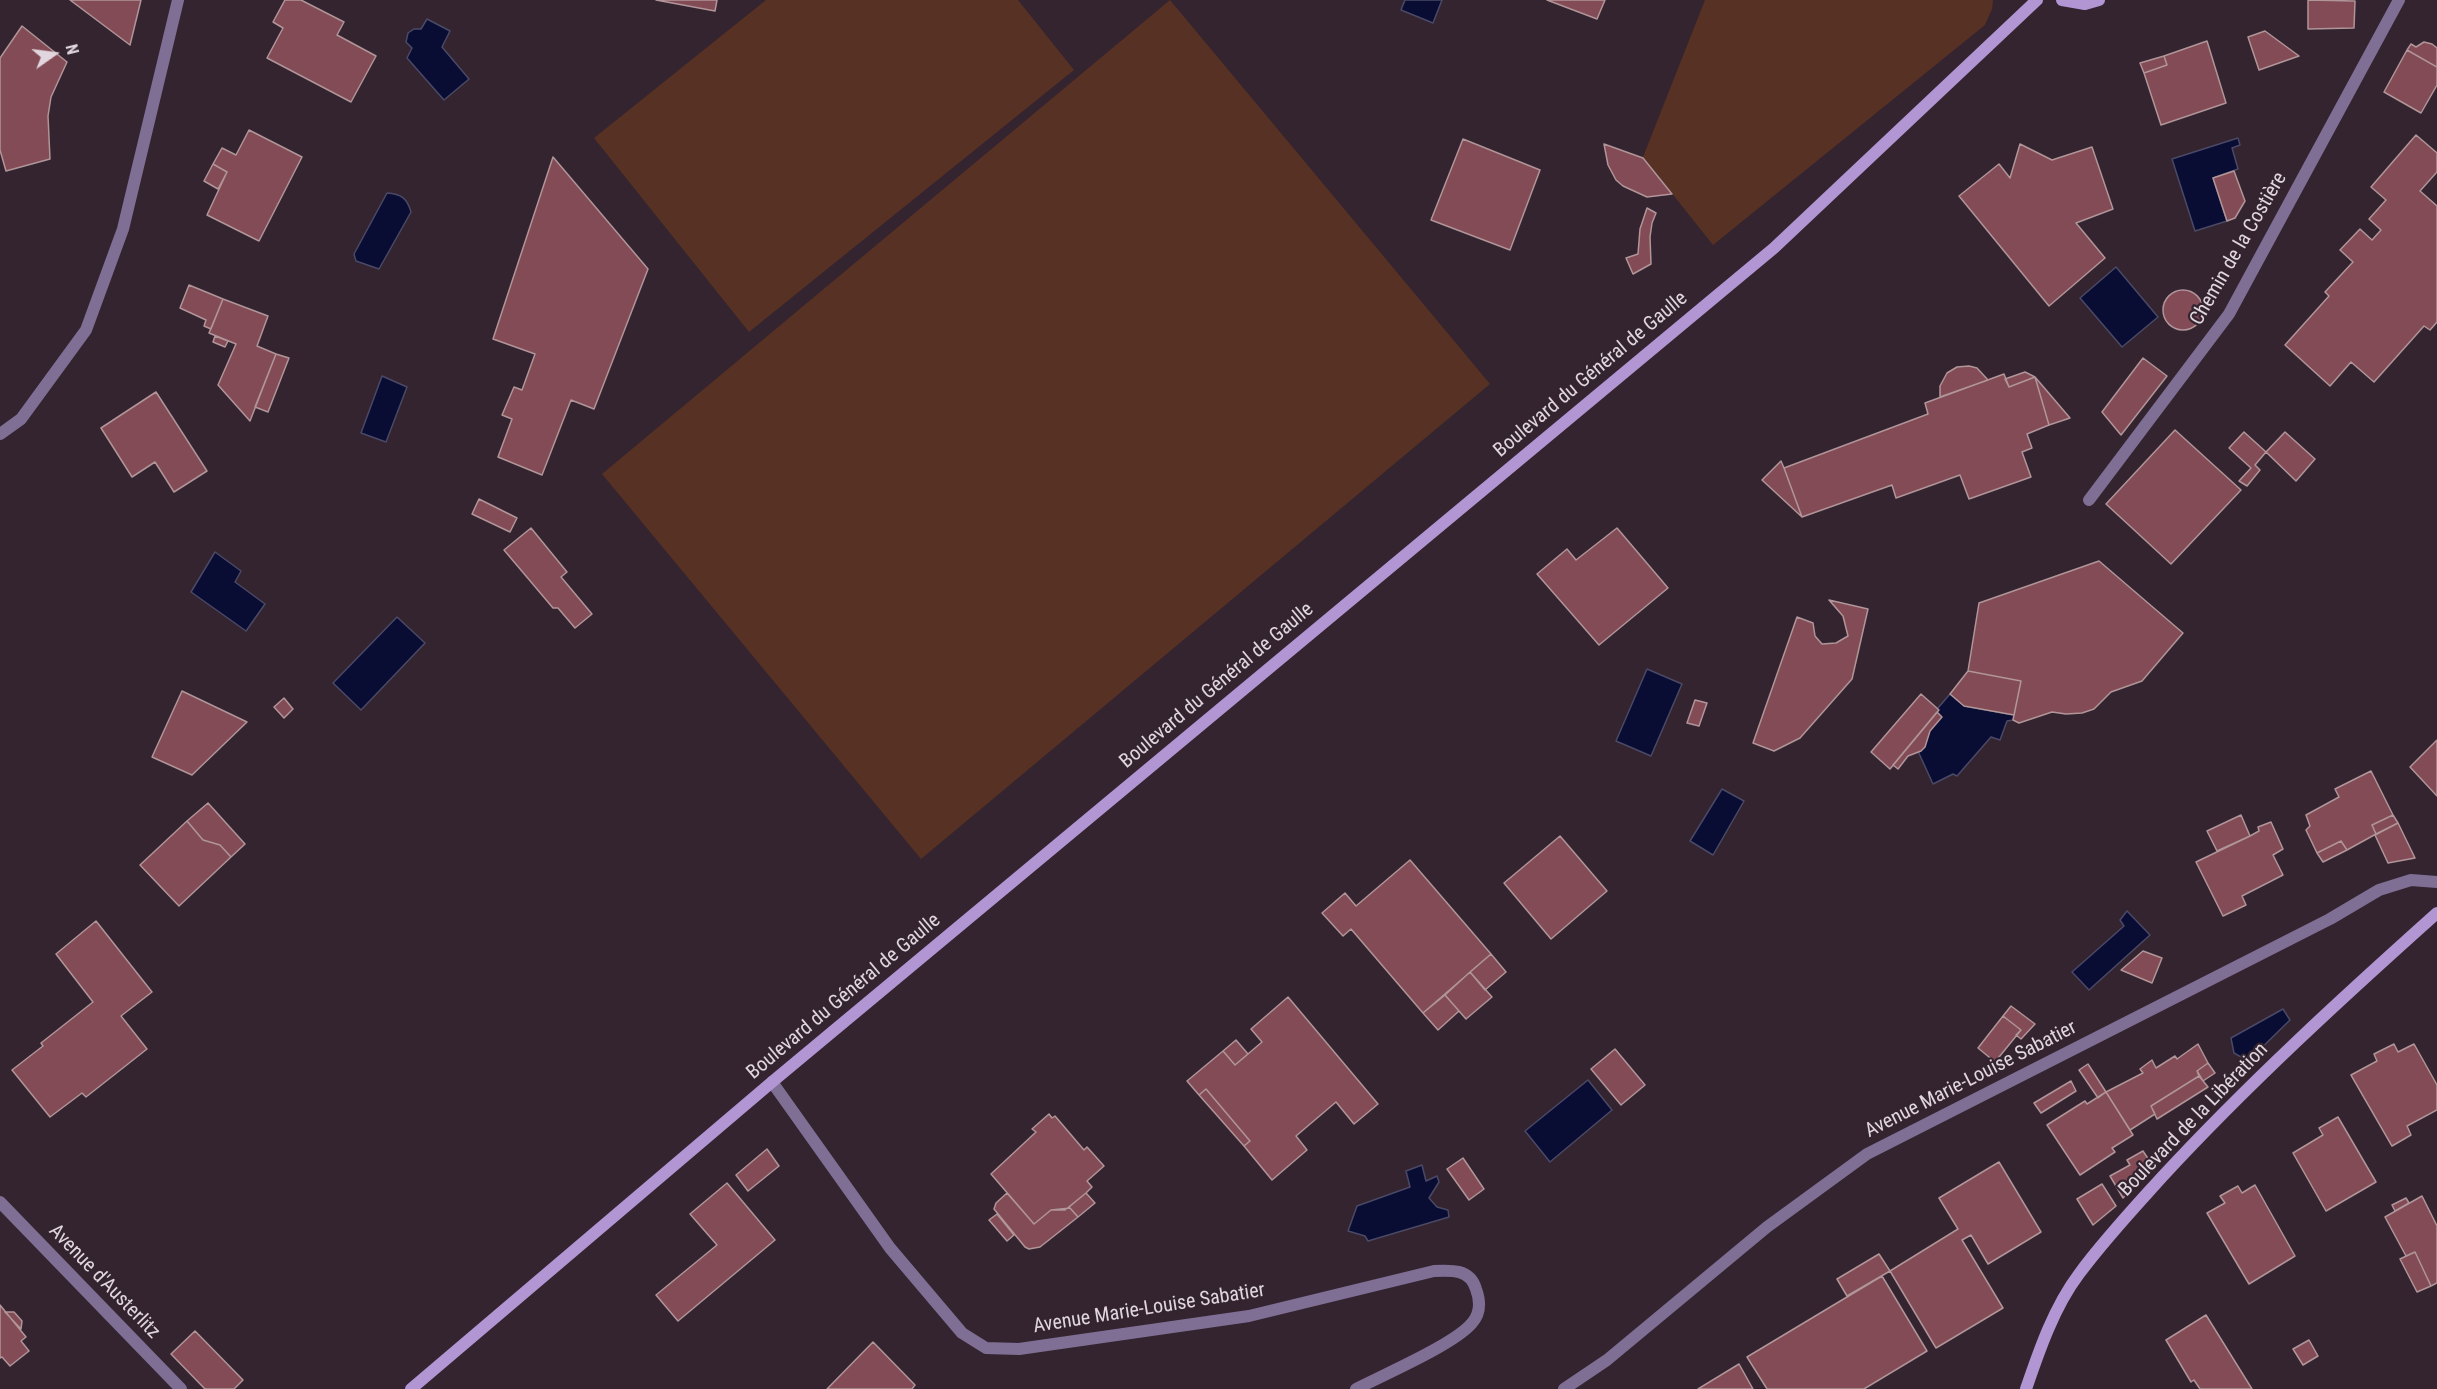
<!DOCTYPE html>
<html>
<head>
<meta charset="utf-8">
<style>
	body { margin:0 }
	#map { position:relative; width:2437px; height:1389px; overflow:hidden; background:#342430; font-family:"Roboto Condensed",sans-serif }
	canvas { display:block }
	.north { position:absolute; left:24px; top:24px; width:60px; height:60px; -webkit-text-stroke:4px #342430; paint-order:stroke; rotate:76deg; font-size:16px; font-weight:700; line-height:24px; text-align:center; color:#e1d6dd }
	.north::after { content:''; display:block; margin:auto; width:21px; height:27px; background:#e1d6dd; clip-path:polygon(50% 0,100% 100%,50% 72%,0 100%) }
</style>
</head>
<body>
<div id="map">
<canvas width="2437" height="1389"></canvas>
<div class="north">N</div>
</div>
<script>
const context = document.querySelector('canvas').getContext('2d');
context.lineJoin = 'round';
function fillPath(path, color) { context.fillStyle = color; context.fill(path, 'evenodd'); }
function stroke(path, color, width, dash) { context.strokeStyle = color; context.lineWidth = width; context.lineCap = dash ? 'butt' : 'round'; context.setLineDash(dash || []); context.stroke(path); }
function write(font, color, halo, rows, align = 'center') {
  context.font = font + ' "Roboto Condensed",sans-serif'; context.lineWidth = 4.5; context.setLineDash([]); context.textBaseline = 'middle'; context.strokeStyle = halo; context.fillStyle = color; for (const [text, x, y, turn = 0] of rows) {
    context.save(); context.translate(x, y); context.rotate((+turn || 0) * Math.PI / 180); context.textAlign = isNaN(turn) ? turn : align; if (halo) context.strokeText(text, 0, 0); context.fillText(text, 0, 0); context.restore();
  }
}
fillPath(new Path2D(`
	M 766,0 L 1018,0 L 1074,70 L 749,332 L 594,138 Z
	M 1170,0 L 1490,384 L 921,859 L 602,474 Z
	M 1705,0 L 1993,0 L 1992,9 L 1985,25 L 1713,245 L 1643,157 Z`), '#573123');
const water = new Path2D(`
	M 1405,0 L 1442,0 L 1433,23 L 1401,10 Z
	M 427,19 L 450,31 L 442,47 L 469,79 L 444,100 L 407,58 L 412,48 L 406,42 L 408,33 L 414,29 L 421,29 Z
	M 2238,138 L 2240,145 L 2232,148 L 2238,169 L 2213,178 L 2227,221 L 2195,231 L 2172,159 Z
	M 387,193 C 401,194 407,198 411,212 L 379,269 L 356,261 L 354,254 Z
	M 2116,267 L 2158,317 L 2122,347 L 2080,298 Z
	M 382,376 L 407,387 L 386,442 L 361,433 Z
	M 215,552 L 241,571 L 235,582 L 265,604 L 246,631 L 191,592 Z
	M 397,617 L 425,643 L 361,710 L 333,683 Z
	M 1647,669 L 1682,684 L 1651,756 L 1616,741 Z
	M 1950,694 L 1964,706 L 2014,715 L 2013,720 L 2007,721 L 2000,740 L 1991,737 L 1957,776 L 1953,774 L 1933,784 L 1912,738 Z
	M 1722,789 L 1744,801 L 1713,855 L 1690,841 Z
	M 2127,911 L 2150,935 L 2089,990 L 2072,972 L 2124,926 L 2120,920 Z
	M 2283,1009 L 2290,1020 L 2248,1061 L 2234,1053 L 2231,1038 Z
	M 1588,1080 L 1612,1110 L 1550,1162 L 1525,1131 Z
	M 1422,1165 L 1426,1181 L 1437,1176 L 1439,1182 L 1429,1198 L 1437,1207 L 1448,1210 L 1449,1217 L 1368,1241 L 1365,1236 L 1348,1231 L 1357,1206 L 1410,1187 L 1406,1171 Z`);
fillPath(water, '#090c33');
stroke(water, '#4a4966', 1.5);
const building = new Path2D(`
	M 70,0 L 141,0 L 130,45 Z
	M 285,0 L 301,0 L 344,22 L 337,35 L 376,56 L 351,102 L 267,58 L 283,28 L 273,22 Z
	M 656,0 L 717,0 L 715,11 Z
	M 1547,0 L 1605,0 L 1597,19 Z
	M 2308,0 L 2355,1 L 2354,28 L 2308,29 Z
	M 22,26 L 67,62 L 51,97 L 48,116 L 50,159 L 6,171 L 0,150 L 0,58 Z
	M 2265,31 L 2299,56 L 2259,70 L 2248,37 Z
	M 2207,41 L 2226,103 L 2161,125 L 2144,73 L 2167,65 L 2164,56 Z
	M 2424,42 L 2432,44 L 2437,48 L 2437,67 L 2407,50 L 2411,44 L 2416,47 Z
	M 2407,50 L 2437,67 L 2437,85 L 2421,113 L 2384,92 Z
	M 2164,56 L 2167,65 L 2144,73 L 2140,63 Z
	M 249,130 L 302,157 L 259,241 L 207,215 L 227,172 L 213,164 L 222,148 L 236,155 Z
	M 2416,135 L 2437,153 L 2437,172 L 2420,191 L 2437,206 L 2437,322 L 2430,330 L 2424,326 L 2374,382 L 2351,362 L 2330,386 L 2285,345 L 2329,296 L 2325,292 L 2353,262 L 2340,250 L 2360,229 L 2372,240 L 2381,230 L 2369,219 L 2386,200 L 2371,187 Z
	M 1463,139 L 1540,170 L 1510,250 L 1431,220 Z
	M 1604,144 L 1643,158 L 1672,194 L 1647,197 L 1623,186 L 1616,180 L 1608,165 Z
	M 2020,144 L 2052,160 L 2092,147 L 2113,209 L 2076,223 L 2105,258 L 2049,306 L 1959,196 L 1999,164 L 2010,178 Z
	M 553,157 L 648,269 L 594,409 L 571,400 L 542,475 L 498,457 L 512,419 L 502,415 L 514,387 L 522,390 L 535,354 L 493,339 Z
	M 213,164 L 227,172 L 218,189 L 204,181 Z
	M 2234,171 L 2245,201 L 2235,218 L 2227,221 L 2213,178 Z
	M 1647,208 L 1656,213 L 1652,223 L 1650,237 L 1651,264 L 1633,274 L 1626,258 L 1638,254 L 1640,229 Z
	M 189,285 L 223,299 L 211,329 L 204,326 L 206,320 L 180,308 Z
	M2163 310a20 20 0 1 1 40 0a20 20 0 1 1-40 0Z
	M 223,299 L 268,316 L 257,346 L 276,354 L 250,421 L 218,385 L 236,344 L 209,333 Z
	M 215,336 L 228,341 L 225,347 L 213,342 Z
	M 276,354 L 289,358 L 268,412 L 255,407 Z
	M 2143,358 L 2167,376 L 2121,435 L 2102,412 Z
	M 1969,366 L 1977,368 L 1988,380 L 1940,397 L 1940,386 L 1947,373 L 1957,367 Z
	M 2025,372 L 2035,377 L 2009,387 L 2005,379 Z
	M 2004,374 L 2009,387 L 2035,377 L 2049,425 L 2027,434 L 2032,448 L 2022,452 L 2031,477 L 1969,499 L 1960,475 L 1896,498 L 1892,485 L 1802,517 L 1784,468 L 1928,414 L 1925,403 Z
	M 2035,377 L 2070,418 L 2049,425 Z
	M 156,392 L 207,471 L 174,492 L 155,462 L 132,477 L 101,428 Z
	M 2175,430 L 2241,490 L 2171,564 L 2106,504 Z
	M 2244,432 L 2266,452 L 2255,465 L 2260,470 L 2247,486 L 2239,481 L 2251,468 L 2229,448 Z
	M 2285,432 L 2315,459 L 2296,481 L 2266,452 Z
	M 1781,461 L 1784,468 L 1802,517 L 1762,480 Z
	M 479,499 L 517,518 L 510,532 L 472,514 Z
	M 531,528 L 567,572 L 561,577 L 592,614 L 575,628 L 558,608 L 553,608 L 504,550 Z
	M 1617,528 L 1668,588 L 1599,645 L 1537,574 L 1567,549 L 1576,560 Z
	M 2099,561 L 2183,633 L 2142,681 L 2111,692 L 2094,709 L 2082,713 L 2066,714 L 2052,712 L 2019,723 L 2013,720 L 2021,681 L 1968,671 L 1979,603 Z
	M 1829,600 L 1868,609 L 1852,679 L 1800,738 L 1774,751 L 1753,743 L 1797,617 L 1813,623 L 1815,636 L 1822,644 L 1836,643 L 1848,636 L 1843,616 Z
	M 1968,671 L 2021,681 L 2014,715 L 1964,706 L 1950,694 Z
	M 182,691 L 247,722 L 192,775 L 152,757 Z
	M 1921,694 L 1939,710 L 1890,769 L 1871,752 Z
	M 284,698 L 293,709 L 284,718 L 274,707 Z
	M 1695,700 L 1707,703 L 1699,726 L 1687,723 Z
	M 1937,712 L 1942,717 L 1930,731 L 1925,747 L 1921,751 L 1908,756 L 1898,769 L 1893,765 Z
	M 2437,740 L 2437,796 L 2410,767 Z
	M 2371,771 L 2393,815 L 2372,825 L 2376,834 L 2347,850 L 2341,841 L 2317,853 L 2306,830 L 2310,826 L 2306,815 L 2339,797 L 2335,789 Z
	M 208,803 L 245,844 L 231,857 L 220,845 L 203,840 L 187,821 Z
	M 2241,815 L 2250,836 L 2217,851 L 2207,831 Z
	M 2393,815 L 2398,823 L 2376,834 L 2372,825 Z
	M 187,821 L 203,840 L 220,845 L 231,857 L 179,906 L 140,865 Z
	M 2271,822 L 2283,849 L 2273,855 L 2283,875 L 2242,896 L 2246,905 L 2223,916 L 2196,862 L 2250,836 L 2259,831 L 2258,827 Z
	M 2398,823 L 2415,858 L 2388,863 L 2375,835 Z
	M 1560,836 L 1607,891 L 1551,939 L 1504,883 Z
	M 2341,841 L 2347,850 L 2323,862 L 2317,853 Z
	M 1410,860 L 1491,954 L 1423,1013 L 1351,929 L 1343,936 L 1322,913 L 1345,893 L 1356,906 Z
	M 96,921 L 152,992 L 121,1016 L 147,1049 L 86,1097 L 82,1093 L 50,1117 L 12,1070 L 43,1046 L 41,1043 L 93,1002 L 56,954 Z
	M 2143,951 L 2162,958 L 2152,983 L 2121,970 Z
	M 1491,954 L 1506,972 L 1485,990 L 1470,972 Z
	M 1470,972 L 1492,997 L 1466,1019 L 1445,995 Z
	M 1445,995 L 1459,1011 L 1438,1030 L 1423,1013 Z
	M 1288,997 L 1378,1104 L 1354,1124 L 1336,1102 L 1296,1136 L 1307,1150 L 1272,1180 L 1244,1146 L 1250,1141 L 1206,1089 L 1199,1095 L 1187,1081 L 1223,1051 L 1235,1065 L 1262,1042 L 1251,1029 Z
	M 2011,1006 L 2035,1024 L 2021,1039 L 2016,1035 L 2021,1030 L 2003,1016 Z
	M 2003,1016 L 2021,1030 L 1995,1062 L 1978,1048 Z
	M 1236,1040 L 1248,1054 L 1235,1065 L 1223,1051 Z
	M 2198,1044 L 2208,1063 L 2197,1071 L 2199,1076 L 2151,1106 L 2155,1114 L 2130,1130 L 2106,1092 L 2143,1073 L 2140,1069 L 2152,1060 L 2156,1068 L 2175,1056 L 2177,1059 Z
	M 2394,1044 L 2398,1052 L 2414,1044 L 2437,1085 L 2437,1110 L 2407,1126 L 2411,1135 L 2392,1146 L 2351,1075 L 2377,1061 L 2374,1054 Z
	M 1615,1049 L 1645,1085 L 1621,1105 L 1591,1069 Z
	M 2208,1063 L 2215,1073 L 2203,1081 L 2197,1071 Z
	M 2088,1064 L 2106,1092 L 2098,1098 L 2079,1070 Z
	M 2199,1076 L 2208,1087 L 2157,1119 L 2151,1106 Z
	M 2071,1081 L 2076,1091 L 2041,1113 L 2034,1103 Z
	M 1206,1089 L 1250,1141 L 1244,1146 L 1199,1095 Z
	M 2106,1092 L 2133,1135 L 2112,1148 L 2115,1152 L 2080,1175 L 2047,1125 L 2085,1101 L 2087,1104 Z
	M 1049,1114 L 1052,1118 L 1055,1116 L 1084,1150 L 1087,1147 L 1104,1166 L 1087,1181 L 1092,1187 L 1086,1193 L 1065,1210 L 1051,1210 L 1034,1224 L 991,1174 L 1036,1132 L 1032,1129 Z
	M 2338,1117 L 2376,1182 L 2326,1211 L 2293,1153 L 2323,1135 L 2319,1128 Z
	M 767,1149 L 779,1166 L 748,1191 L 736,1175 Z
	M 2143,1151 L 2153,1166 L 2123,1198 L 2110,1176 L 2130,1165 L 2127,1160 Z
	M 1463,1158 L 1484,1189 L 1469,1200 L 1447,1169 Z
	M 1999,1162 L 2041,1232 L 1988,1264 L 1971,1235 L 1962,1240 L 2003,1308 L 1936,1348 L 1890,1271 L 1958,1229 L 1939,1198 Z
	M 727,1183 L 775,1240 L 678,1321 L 656,1295 L 717,1245 L 690,1214 Z
	M 2102,1184 L 2116,1206 L 2093,1225 L 2077,1199 Z
	M 2255,1185 L 2295,1256 L 2249,1284 L 2207,1213 L 2225,1203 L 2220,1196 L 2238,1186 L 2242,1193 Z
	M 1007,1193 L 1034,1224 L 1051,1210 L 1070,1208 L 1078,1217 L 1040,1247 L 1029,1249 L 1025,1247 L 994,1209 L 996,1203 Z
	M 1086,1193 L 1095,1203 L 1078,1217 L 1069,1207 Z
	M 2422,1196 L 2437,1226 L 2437,1283 L 2431,1286 L 2415,1252 L 2406,1256 L 2385,1217 Z
	M 2406,1198 L 2409,1203 L 2395,1211 L 2392,1205 Z
	M 997,1214 L 1014,1235 L 1007,1241 L 989,1220 Z
	M 2415,1252 L 2431,1286 L 2417,1292 L 2400,1259 Z
	M 1879,1254 L 1890,1271 L 1847,1296 L 1837,1279 Z
	M 1882,1276 L 1927,1351 L 1864,1389 L 1767,1389 L 1747,1357 Z
	M 0,1305 L 26,1337 L 21,1341 L 29,1351 L 10,1366 L 2,1357 L 0,1358 Z
	M 5,1312 L 14,1312 L 22,1321 L 21,1329 Z
	M 2206,1315 L 2252,1389 L 2200,1389 L 2194,1380 L 2191,1382 L 2166,1340 Z
	M 195,1331 L 243,1380 L 234,1389 L 205,1389 L 171,1354 Z
	M 2309,1340 L 2318,1356 L 2303,1365 L 2293,1349 Z
	M 873,1342 L 915,1385 L 912,1389 L 827,1389 Z
	M 1739,1364 L 1753,1389 L 1698,1389 Z`);
fillPath(building, '#834b55');
stroke(building, '#b09599', 1.5);
stroke(new Path2D(`
	M 2089,500 L 2229,314 L 2399,0`), '#806f95', 12);
stroke(new Path2D(`
	M 0,434 L 21,419 L 86,330 L 123,229 L 178,0
	M 772,1082 L 890,1248 L 962,1333 L 986,1348 L 1019,1349 L 1249,1316 L 1434,1271 C 1452,1270 1470,1269 1476,1289 C 1480,1300 1481,1313 1472,1323 C 1455,1344 1383,1375 1356,1389
	M 0,1202 L 181,1389
	M 1564,1389 L 1607,1360 L 1767,1227 L 1867,1154 L 2330,919 L 2379,890 L 2411,880 L 2437,882`), '#806f95', 12);
stroke(new Path2D(`
	M 2062,0 L 2085,4 L 2099,0
	M 411,1389 L 772,1082 L 1774,248 L 2037,0
	M 2026,1389 C 2039,1351 2054,1307 2079,1274 C 2104,1240 2134,1208 2162,1177 C 2248,1084 2342,998 2437,913`), '#b296d3', 12);
write('20px', '#e1d6dd', '#342430', [
	["Chemin de la Costière",2239,249,-60],
	["Boulevard du Général de Gaulle",1591,375,-40],
	["Boulevard du Général de Gaulle",1217,686,-40],
	["Boulevard du Général de Gaulle",844,997,-40],
	["Avenue Marie-Louise Sabatier",1971,1080,-27],
	["Boulevard de la Libération",2194,1120,-46],
	["Avenue d'Austerlitz",104,1282,46],
	["Avenue Marie-Louise Sabatier",1149,1309,-9]
]);
</script>
</body>
</html>
